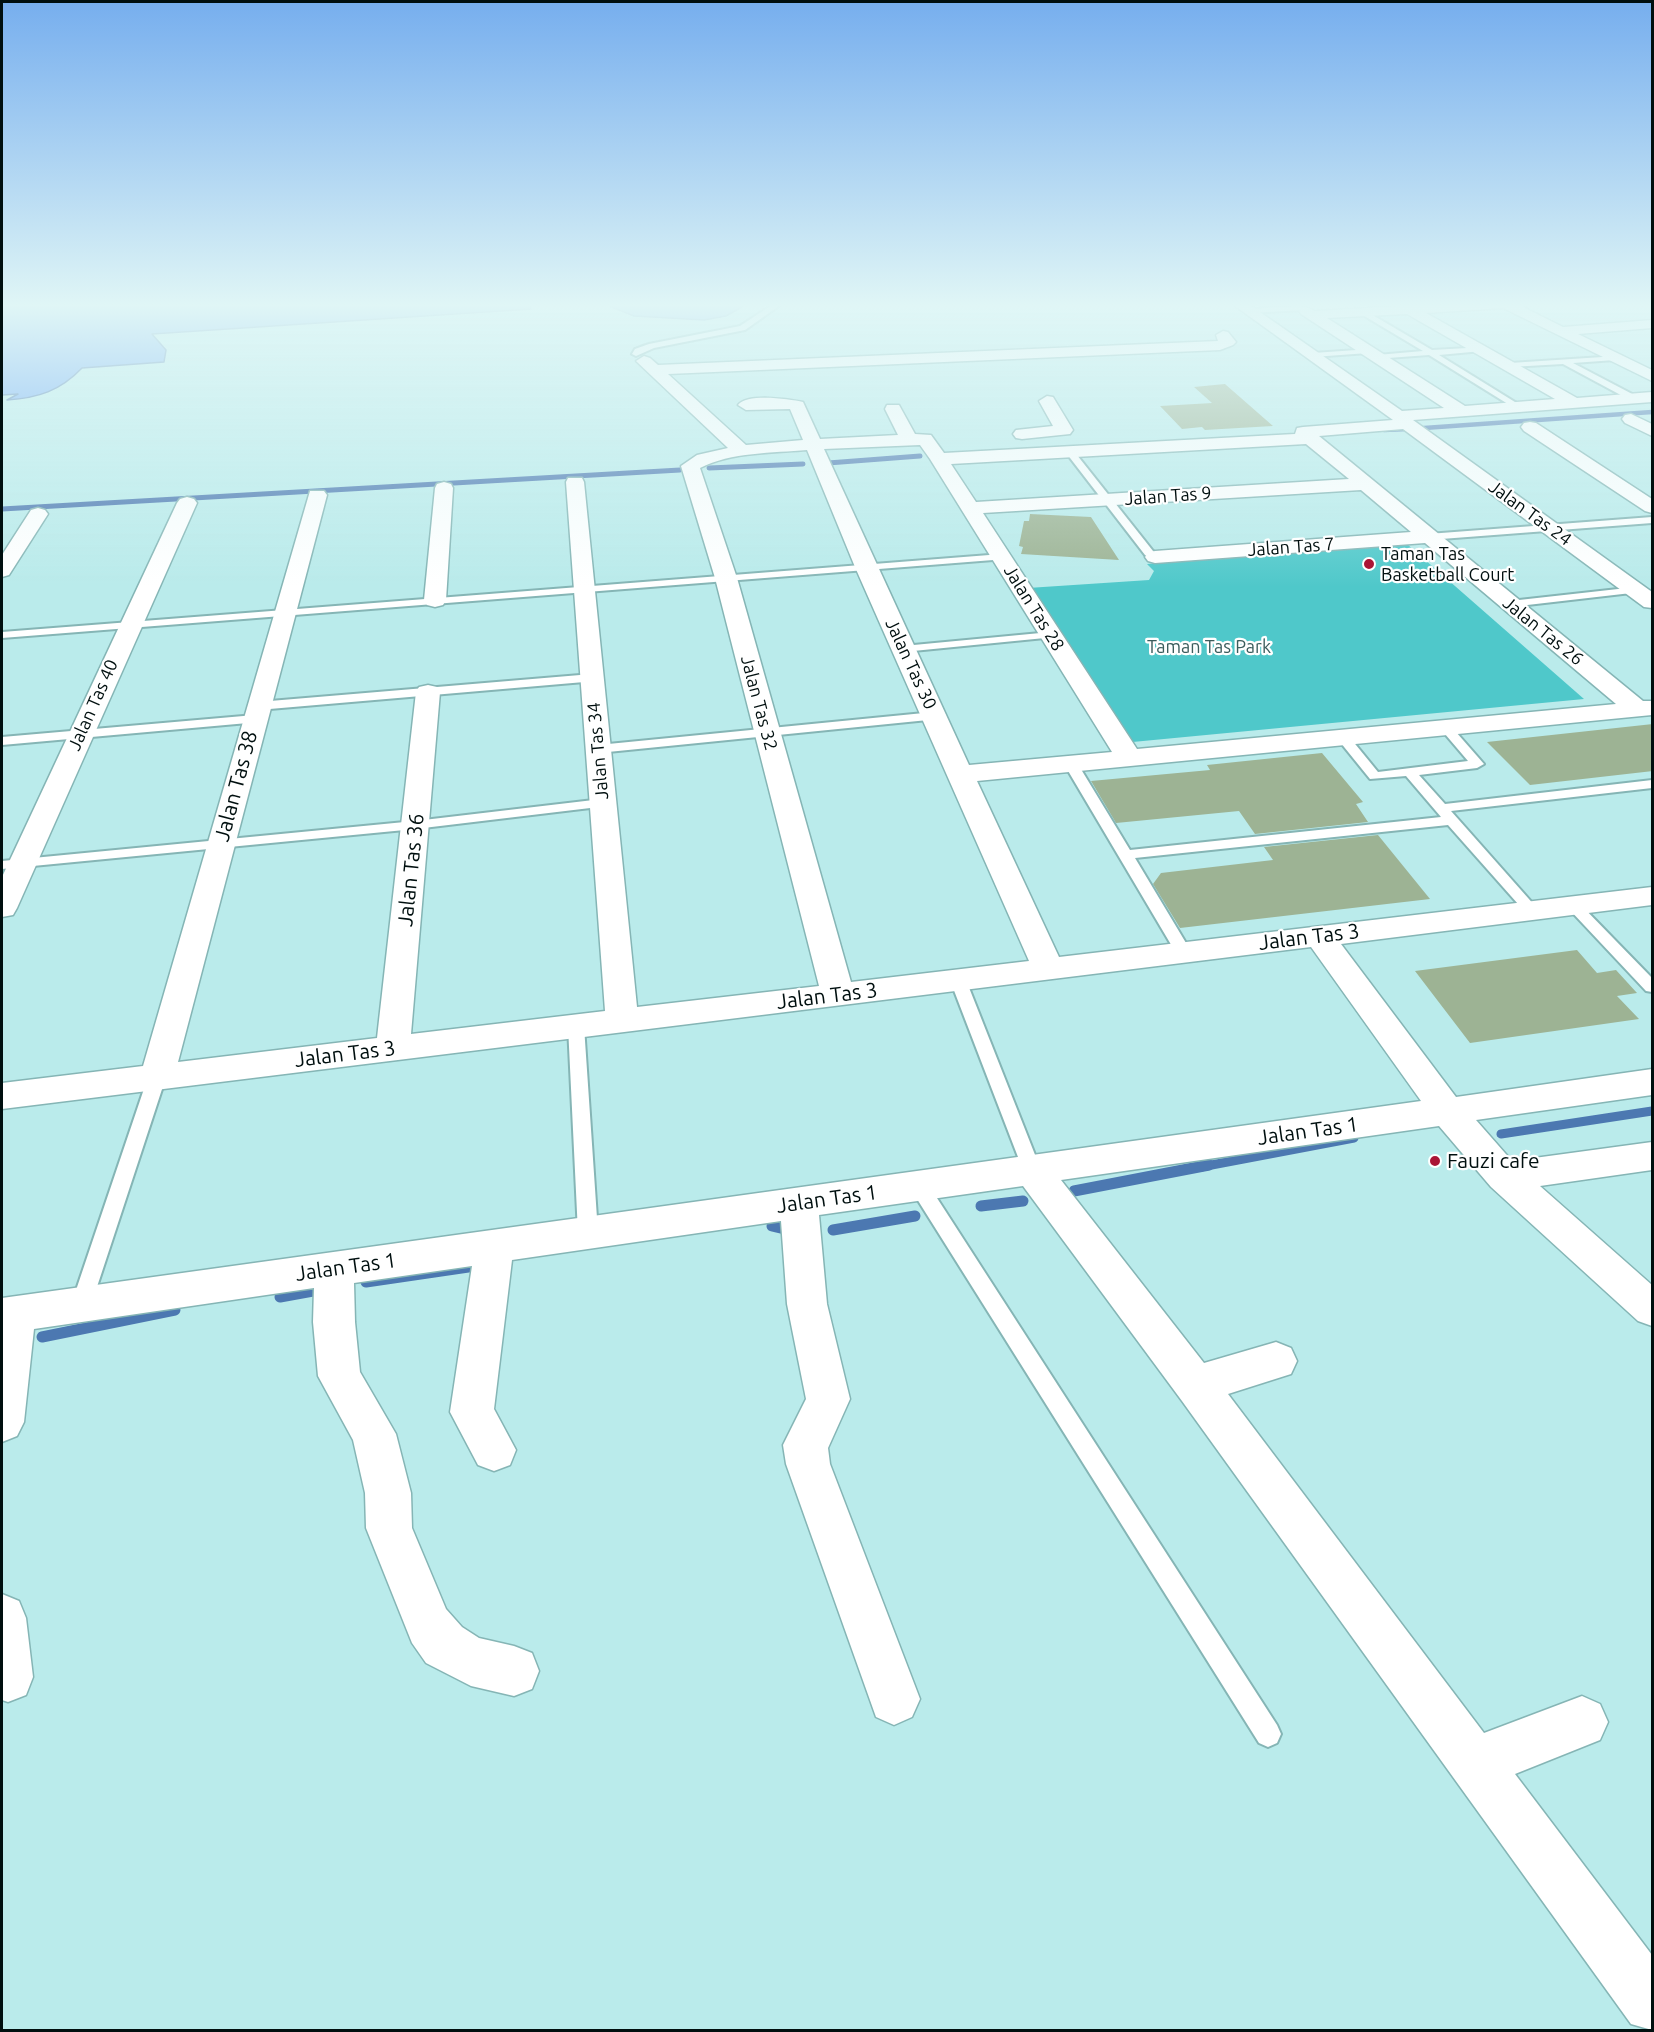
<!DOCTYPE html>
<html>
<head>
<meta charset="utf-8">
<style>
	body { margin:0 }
	#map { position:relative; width:1654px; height:2032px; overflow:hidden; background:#baebeb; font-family:Ubuntu,sans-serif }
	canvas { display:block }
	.frame { position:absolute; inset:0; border:3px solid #000f0f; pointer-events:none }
</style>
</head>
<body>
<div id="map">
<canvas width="1654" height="2032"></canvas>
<div class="frame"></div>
</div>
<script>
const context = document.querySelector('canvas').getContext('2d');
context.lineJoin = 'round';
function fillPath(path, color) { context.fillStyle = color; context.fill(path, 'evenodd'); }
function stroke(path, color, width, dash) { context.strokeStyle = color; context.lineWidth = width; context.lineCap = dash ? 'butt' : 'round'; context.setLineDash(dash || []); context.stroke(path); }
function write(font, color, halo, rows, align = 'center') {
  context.font = font + ' Ubuntu,sans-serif'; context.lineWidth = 4.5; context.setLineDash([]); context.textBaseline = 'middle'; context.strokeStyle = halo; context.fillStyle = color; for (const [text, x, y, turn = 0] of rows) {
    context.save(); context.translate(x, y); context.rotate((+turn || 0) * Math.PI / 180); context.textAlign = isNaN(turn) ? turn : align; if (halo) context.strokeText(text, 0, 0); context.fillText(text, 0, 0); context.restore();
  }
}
fillPath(new Path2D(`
	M 1407,544 L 1584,699 L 1122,743 L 1028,588 L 1149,580 L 1154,571 L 1147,564 Z`), '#4fc8ca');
const water = new Path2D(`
	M 2,303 L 531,303 L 531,309 L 152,334 L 166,350 L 164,362 L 82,368 C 60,391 38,398 7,400 L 18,394 L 2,395 Z
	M 602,303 L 749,303 L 726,316 L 704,320 L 634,316 Z`);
fillPath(water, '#6ca5f6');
stroke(water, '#4c78b1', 1.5);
stroke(new Path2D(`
	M 1424,428 L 1652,412
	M 1384,430 L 1406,429`), '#4c78b1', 4.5);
stroke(new Path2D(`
	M 828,463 L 920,456
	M 709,468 L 803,464
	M 2,509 L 680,470`), '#4c78b1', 5);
stroke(new Path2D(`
	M 1501,1134 L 1652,1111
	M 1201,1167 L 1354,1138`), '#4c78b1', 9);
stroke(new Path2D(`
	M 1074,1191 L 1209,1165
	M 981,1206 L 1023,1201
	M 772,1226 L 793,1231
	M 833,1230 L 915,1216
	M 366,1282 L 482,1265
	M 280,1297 L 324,1289
	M 42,1337 L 175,1310`), '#4c78b1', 11);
fillPath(new Path2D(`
	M 1225,384 L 1273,426 L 1205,430 L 1202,427 L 1182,429 L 1160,406 L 1212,403 L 1194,387 Z
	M 1030,514 L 1091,517 L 1119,560 L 1021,554 L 1023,547 L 1019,546 L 1024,521 L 1029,521 Z
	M 1653,724 L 1653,771 L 1530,785 L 1487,742 Z
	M 1322,753 L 1363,802 L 1356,804 L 1368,822 L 1255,834 L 1239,811 L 1116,823 L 1091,781 L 1210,770 L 1207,765 Z
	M 1378,835 L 1430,899 L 1180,928 L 1153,884 L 1161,873 L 1273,860 L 1264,847 Z
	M 1577,950 L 1597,973 L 1616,970 L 1637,993 L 1617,996 L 1639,1019 L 1470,1043 L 1415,971 Z`), '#9db394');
const lane = new Path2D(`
	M 775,303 L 783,303 L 745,330 L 654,348 L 636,356 L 632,354 L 635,349 L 649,344 L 740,326 Z
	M 1301,306 L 1304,310 L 1249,313 L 1245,311 L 1249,309 Z
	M 1364,310 L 1432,350 L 1485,347 L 1486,349 L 1482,351 L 1439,355 L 1523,407 L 1516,409 L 1429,355 L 1374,359 L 1374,355 L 1377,355 L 1423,351 L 1361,314 Z
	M 1371,349 L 1371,353 L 1368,353 L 1313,357 L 1309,355 L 1313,353 Z
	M 1618,356 L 1619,358 L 1615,360 L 1573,363 L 1636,396 L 1636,400 L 1630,400 L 1563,364 L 1510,367 L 1506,365 L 1510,363 Z
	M 1067,450 L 1073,450 L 1153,551 L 1159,555 L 1159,559 L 1151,559 L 1145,555 L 1067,454 Z
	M 1652,517 L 1652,523 L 1428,540 L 1423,537 L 1428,534 Z
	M 1002,554 L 1006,555 L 1006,559 L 2,638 L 2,632 Z
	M 1636,587 L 1640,588 L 1640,592 L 1510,607 L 1504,604 L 1510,601 Z
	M 1051,632 L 1057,635 L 1055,637 L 903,652 L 897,649 L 903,646 Z
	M 592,674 L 596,675 L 596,681 L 258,710 L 252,706 L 258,702 Z
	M 934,712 L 938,713 L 940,716 L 938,719 L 598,753 L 592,749 L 598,745 Z
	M 255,715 L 259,716 L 261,719 L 259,722 L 2,745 L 2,737 Z
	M 1445,723 L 1449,724 L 1484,764 L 1477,768 L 1419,775 L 1445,804 L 1652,780 L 1652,788 L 1451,811 L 1536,907 L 1539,910 L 1536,913 L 1526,913 L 1448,825 L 1135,858 L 1192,953 L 1184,958 L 1176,953 L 1064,764 L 1071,760 L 1076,761 L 1130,850 L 1441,817 L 1406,776 L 1370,779 L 1336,737 L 1342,733 L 1347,734 L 1378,772 L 1468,761 L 1439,727 Z
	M 602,799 L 607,800 L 609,803 L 607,806 L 415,829 L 2,869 L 2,861 L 415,821 Z
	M 1573,900 L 1578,902 L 1652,978 L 1652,992 L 1646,991 L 1568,908 L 1565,905 Z
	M 958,975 L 964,976 L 966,980 L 1041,1170 L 1039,1175 L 1032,1177 L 1025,1175 L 1023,1170 L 950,980 L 952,976 Z
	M 576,1020 L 582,1022 L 584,1026 L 598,1233 L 595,1239 L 588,1241 L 581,1239 L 578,1233 L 568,1026 L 570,1022 Z
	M 157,1071 L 163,1073 L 166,1077 L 91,1305 L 88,1311 L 81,1314 L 74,1311 L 71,1305 L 148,1077 L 151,1073 Z
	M 919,1179 L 926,1181 L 1277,1725 L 1281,1734 L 1277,1743 L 1268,1747 L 1259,1743 L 912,1191 L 910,1186 L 912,1181 Z`);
const street = new Path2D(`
	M 1231,303 L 1247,303 L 1402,411 L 1444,408 L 1301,314 L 1299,311 L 1301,308 L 1306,307 L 1315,311 L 1452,303 L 1530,303 L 1523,307 L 1563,327 L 1652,320 L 1652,328 L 1578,334 L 1652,370 L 1652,381 L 1503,308 L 1426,313 L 1577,398 L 1652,392 L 1652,402 L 1413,420 L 1652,592 L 1652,608 L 1644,607 L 1403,429 L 1319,436 L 1643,701 L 1652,701 L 1652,715 L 977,781 L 1059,957 L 1652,887 L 1652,905 L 1341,944 L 1456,1097 L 1652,1069 L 1652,1095 L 1476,1120 L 1512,1161 L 1652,1142 L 1652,1170 L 1540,1186 L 1652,1285 L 1652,1326 L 1638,1321 L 1491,1187 L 1439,1126 L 1061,1180 L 1204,1363 L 1276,1342 L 1291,1348 L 1297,1361 L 1291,1374 L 1228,1394 L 1484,1733 L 1582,1696 L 1600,1704 L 1608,1722 L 1600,1740 L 1515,1774 L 1652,1955 L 1652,2030 L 1631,2024 L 1182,1401 L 1023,1186 L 819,1215 L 827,1304 L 850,1399 L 828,1448 L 830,1464 L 920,1699 L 912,1717 L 894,1725 L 876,1717 L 786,1464 L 783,1445 L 806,1399 L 787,1304 L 781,1221 L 512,1260 L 494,1409 L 516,1450 L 510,1465 L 494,1471 L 478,1465 L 450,1412 L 472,1266 L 354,1283 L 355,1322 L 360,1372 L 396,1434 L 411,1493 L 412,1528 L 446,1609 L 462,1627 L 479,1638 L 514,1646 L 532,1653 L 539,1671 L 532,1689 L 514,1696 L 471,1686 L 426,1663 L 412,1643 L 366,1528 L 365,1493 L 353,1440 L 318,1376 L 313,1322 L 314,1288 L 34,1329 L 24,1422 L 17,1436 L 2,1442 L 2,1298 L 1421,1101 L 1311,947 L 2,1109 L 2,1083 L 143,1066 L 310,491 L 324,491 L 327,495 L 178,1062 L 377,1038 L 416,692 L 419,687 L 428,685 L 437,687 L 440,692 L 411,1034 L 605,1011 L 566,482 L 568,478 L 582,478 L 584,482 L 637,1007 L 819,986 L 715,578 L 681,466 L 697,455 L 728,448 L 636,361 L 644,356 L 650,358 L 658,365 L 1218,341 L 1216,335 L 1223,331 L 1228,332 L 1236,342 L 1233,345 L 1220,350 L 668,374 L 746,445 L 803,440 L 790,409 L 746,410 L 738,405 C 747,393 789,399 803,402 L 820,439 L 898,435 L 885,409 L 887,405 L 899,405 L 915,434 L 931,435 L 944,453 L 1295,434 L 1297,428 L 1303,427 L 1393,420 ZM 1407,314 L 1555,399 L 1465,406 L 1327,318 ZM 1306,444 L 1349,479 L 976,502 L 951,464 ZM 920,445 L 930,459 L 1112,752 L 969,765 L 824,449 ZM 807,450 L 855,567 L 1029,961 L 851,982 L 737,578 L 700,468 C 731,452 773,453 807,450 ZM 1361,490 L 1411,532 L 1155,551 L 1148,553 L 1145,557 L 1148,561 L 1155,563 L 1425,543 L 1616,704 L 1137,749 L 983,513 Z
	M 1047,396 L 1053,397 L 1073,430 L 1070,434 L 1022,439 L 1016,438 L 1013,434 L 1016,430 L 1053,426 L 1039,401 Z
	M 1631,414 L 1652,424 L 1652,436 L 1625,423 L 1622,419 L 1625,415 Z
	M 1530,422 L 1536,423 L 1652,499 L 1652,513 L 1645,511 L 1524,431 L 1521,427 L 1524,423 Z
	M 444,482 L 451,484 L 453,488 L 446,600 L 443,605 L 435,607 L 427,605 L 424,600 L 435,488 L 437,484 Z
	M 187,497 L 194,499 L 197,503 L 17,908 L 13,915 L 2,917 L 2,877 L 177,503 L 180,499 Z
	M 38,508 L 45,510 L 48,514 L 9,575 L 2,577 L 2,555 L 31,510 Z
	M 2,1594 L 19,1601 L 26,1618 L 33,1677 L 26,1695 L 8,1702 L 2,1700 Z`);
stroke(lane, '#85b5b5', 4);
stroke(street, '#85b5b5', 3);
fillPath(lane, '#fff');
fillPath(street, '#fff');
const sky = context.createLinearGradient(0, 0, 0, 587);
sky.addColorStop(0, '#76aeee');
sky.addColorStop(0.52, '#e0f6f6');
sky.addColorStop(1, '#e0f6f600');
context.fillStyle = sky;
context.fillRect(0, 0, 1654, 587);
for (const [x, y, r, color] of [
	[1369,564,6,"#aa1435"],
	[1435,1161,6,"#aa1435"]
]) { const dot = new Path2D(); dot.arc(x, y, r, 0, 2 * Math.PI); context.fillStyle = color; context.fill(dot); stroke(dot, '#fff', 2); }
write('18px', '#000f0f', '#fff', [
	["Jalan Tas 9",1168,496,-4],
	["Jalan Tas 24",1530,513,36],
	["Jalan Tas 7",1291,547,-4],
	["Jalan Tas 28",1034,608,58],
	["Jalan Tas 26",1543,631,39],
	["Jalan Tas 30",911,664,65],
	["Jalan Tas 32",759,703,75],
	["Jalan Tas 40",93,705,-66],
	["Jalan Tas 34",598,751,-95]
]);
write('18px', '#000f0f', '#fff', [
	["Taman Tas",1381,554],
	["Basketball Court",1381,575]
], 'left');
write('18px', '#3b5d5d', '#fff', [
	["Taman Tas Park",1209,647]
]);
write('21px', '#000f0f', '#fff', [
	["Jalan Tas 38",236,786,-75],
	["Jalan Tas 36",411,870,-84],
	["Jalan Tas 3",1309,937,-7],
	["Jalan Tas 3",827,996,-7],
	["Jalan Tas 3",345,1054,-7],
	["Jalan Tas 1",1308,1131,-8],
	["Jalan Tas 1",827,1199,-8],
	["Jalan Tas 1",346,1267,-8]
]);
write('21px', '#000f0f', '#fff', [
	["Fauzi cafe",1447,1161]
], 'left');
</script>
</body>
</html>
